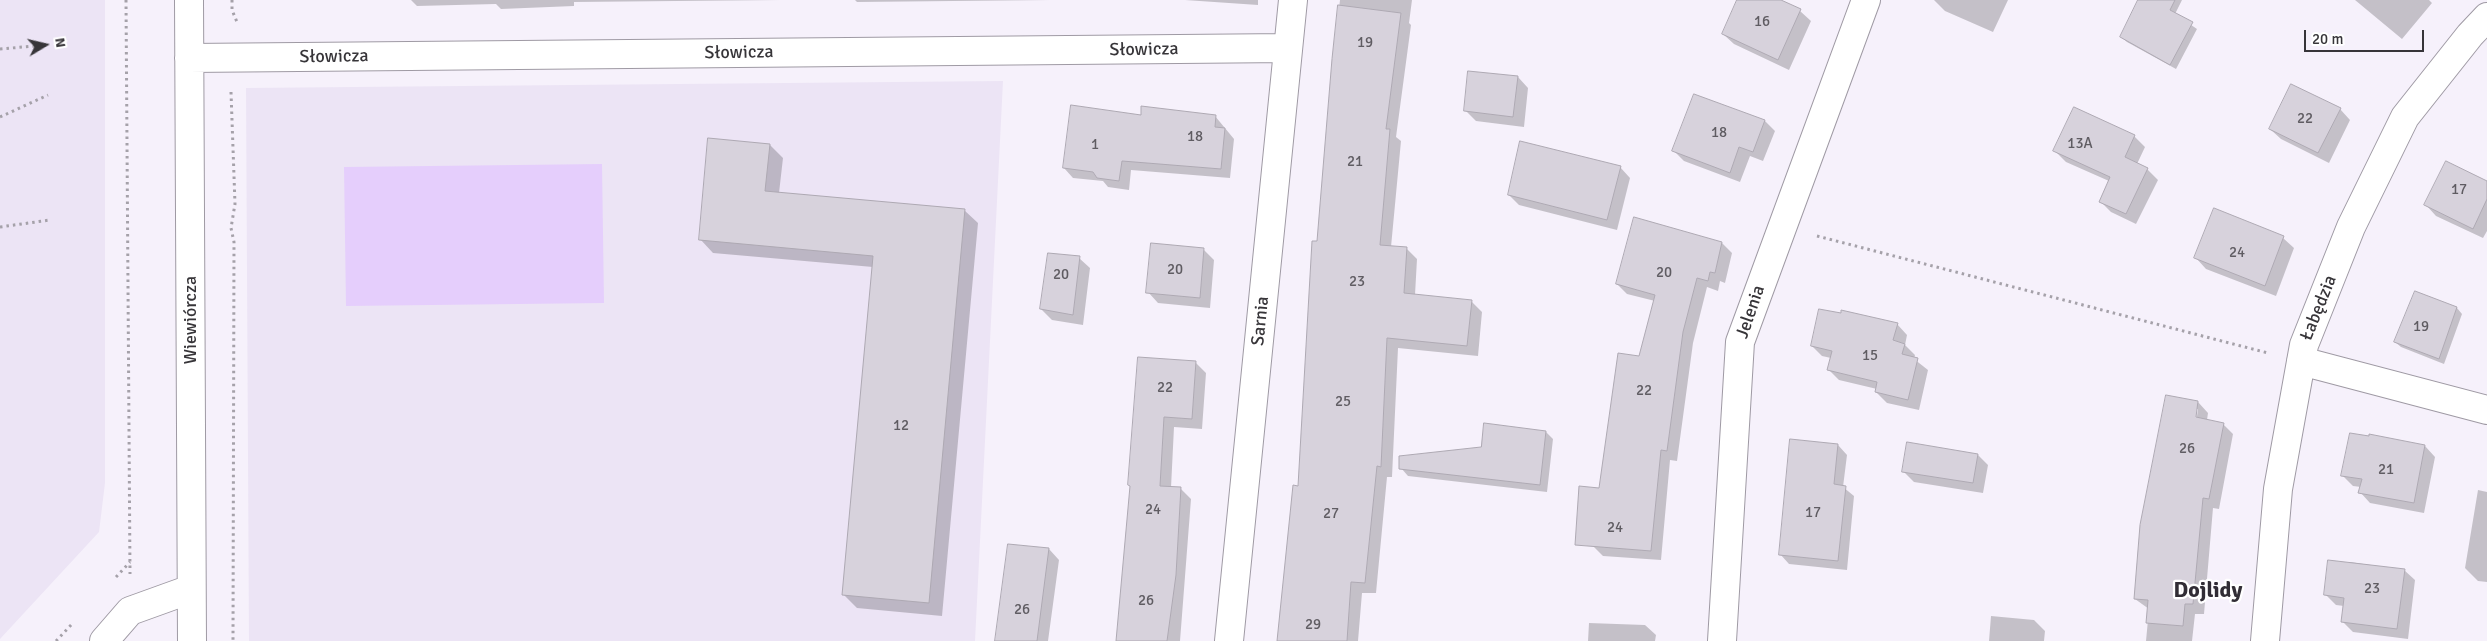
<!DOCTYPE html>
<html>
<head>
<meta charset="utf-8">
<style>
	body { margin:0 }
	#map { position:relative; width:2487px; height:641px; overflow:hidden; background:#f6f1fb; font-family:Signika,sans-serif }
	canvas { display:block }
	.north { position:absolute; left:20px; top:20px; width:50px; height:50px; -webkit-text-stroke:4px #fff; paint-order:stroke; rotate:81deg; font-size:14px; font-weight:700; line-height:20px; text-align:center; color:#373539 }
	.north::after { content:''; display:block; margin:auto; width:18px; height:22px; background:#373539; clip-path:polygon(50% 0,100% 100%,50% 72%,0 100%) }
	.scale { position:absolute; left:2304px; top:30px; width:120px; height:22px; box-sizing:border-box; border:2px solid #373539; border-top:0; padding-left:6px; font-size:15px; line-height:18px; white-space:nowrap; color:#373539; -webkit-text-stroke:4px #fff; paint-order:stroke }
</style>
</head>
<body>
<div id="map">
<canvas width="2487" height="641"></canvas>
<div class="north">N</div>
<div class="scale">20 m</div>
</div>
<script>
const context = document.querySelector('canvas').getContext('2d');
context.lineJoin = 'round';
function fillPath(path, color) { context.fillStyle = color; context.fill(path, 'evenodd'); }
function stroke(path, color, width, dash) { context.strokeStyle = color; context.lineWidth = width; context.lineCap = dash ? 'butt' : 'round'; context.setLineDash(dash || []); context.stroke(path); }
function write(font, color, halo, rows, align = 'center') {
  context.font = font + ' Signika,sans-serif'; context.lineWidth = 4.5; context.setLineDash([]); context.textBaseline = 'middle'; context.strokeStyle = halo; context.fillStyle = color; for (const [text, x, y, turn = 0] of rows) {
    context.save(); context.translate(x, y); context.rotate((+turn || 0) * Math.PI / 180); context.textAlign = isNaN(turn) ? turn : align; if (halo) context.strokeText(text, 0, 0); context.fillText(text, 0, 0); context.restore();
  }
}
fillPath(new Path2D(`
	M 0,0 L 105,0 L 105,483 L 99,532 L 0,639 Z
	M 1003,81 L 975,641 L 249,641 L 246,88 Z`), '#ece4f5');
fillPath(new Path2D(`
	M 602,164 L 604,303 L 346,306 L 344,167 Z`), '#e5cefc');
fillPath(new Path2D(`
	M 411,0 L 781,0 L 574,2 L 574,6 L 501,9 L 496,4 L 417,6 Z
	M 855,0 L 1051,0 L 857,2 Z
	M 1185,0 L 1258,0 L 1258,5 Z
	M 1340,0 L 1412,0 L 1409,23 L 1411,25 L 1396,137 L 1401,141 L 1391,247 L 1406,248 L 1417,259 L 1415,295 L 1472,302 L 1482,312 L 1478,356 L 1398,348 L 1392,477 L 1387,477 L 1376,593 L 1362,593 L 1358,641 L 1278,641 L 1280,609 L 1282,609 L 1299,487 L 1333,59 Z
	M 1739,0 L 1778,0 L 1800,11 L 1811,21 L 1789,70 L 1734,44 L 1723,34 Z
	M 1934,0 L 2008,0 L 1993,32 L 1945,11 Z
	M 2140,0 L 2182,0 L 2175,14 L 2197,29 L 2176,69 L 2127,42 L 2121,37 Z
	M 2355,0 L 2429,0 L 2432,3 L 2402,39 Z
	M 1469,72 L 1518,77 L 1528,88 L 1524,127 L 1476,121 L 1465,110 Z
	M 2340,109 L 2350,120 L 2329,163 L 2281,139 L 2270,129 Z
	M 1142,116 L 1215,116 L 1234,139 L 1230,178 L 1131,170 L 1129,190 L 1108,187 L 1103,181 L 1073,178 L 1064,168 Z
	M 1765,121 L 1775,131 L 1763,161 L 1750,156 L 1740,182 L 1684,161 L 1674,151 Z
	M 2134,136 L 2145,147 L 2137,164 L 2147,169 L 2158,180 L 2136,224 L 2111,212 L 2100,201 L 2109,181 L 2066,162 L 2055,151 Z
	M 770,145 L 783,158 L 779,193 L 964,210 L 978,223 L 942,616 L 857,608 L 844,595 L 873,267 L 713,253 L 700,239 Z
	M 1620,167 L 1630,178 L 1617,230 L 1519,205 L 1509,195 Z
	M 2487,182 L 2487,231 L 2483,238 L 2436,216 L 2426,205 Z
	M 2283,238 L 2294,248 L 2276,296 L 2206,269 L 2196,258 Z
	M 1722,243 L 1732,253 L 1725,283 L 1720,281 L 1718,291 L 1707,287 L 1693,343 L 1677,461 L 1670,460 L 1661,560 L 1603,556 L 1593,546 L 1601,489 L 1640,357 L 1655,301 L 1627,294 L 1617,284 Z
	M 1204,250 L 1214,260 L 1210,308 L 1158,303 L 1148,292 Z
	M 1079,258 L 1090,268 L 1083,325 L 1052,320 L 1041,309 Z
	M 2416,293 L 2457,308 L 2462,314 L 2444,364 L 2401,347 L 2395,342 Z
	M 1897,324 L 1907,335 L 1905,345 L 1915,355 L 1914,359 L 1928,370 L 1919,410 L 1887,403 L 1876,392 L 1877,389 L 1839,380 L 1829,370 L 1831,358 L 1822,356 L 1812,346 Z
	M 1139,358 L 1195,362 L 1206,373 L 1202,429 L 1174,427 L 1171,488 L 1180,488 L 1191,499 L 1180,641 L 1117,641 L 1131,486 Z
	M 2198,402 L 2208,413 L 2207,420 L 2223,424 L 2233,434 L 2219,509 L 2213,508 L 2204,614 L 2195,614 L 2192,641 L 2146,641 L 2149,609 L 2135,599 ZM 2196,409 L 2198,409 L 2196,423 Z
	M 1546,432 L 1553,439 L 1547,492 L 1408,476 L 1401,468 Z
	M 1838,445 L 1847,455 L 1843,487 L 1854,496 L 1847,570 L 1789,564 L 1780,554 Z
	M 2425,446 L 2435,457 L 2424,513 L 2370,503 L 2360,492 L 2361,487 L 2353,486 L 2342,475 Z
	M 1978,455 L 1988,465 L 1983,493 L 1914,482 L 1903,471 Z
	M 2478,490 L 2487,492 L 2487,582 L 2478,581 L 2465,568 Z
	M 1009,545 L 1049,549 L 1059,560 L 1048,641 L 996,641 Z
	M 2350,562 L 2404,570 L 2415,580 L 2408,639 L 2353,632 L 2342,621 L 2344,606 L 2336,605 L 2325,594 Z
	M 1991,616 L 2034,620 L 2045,631 L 2044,641 L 1989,641 Z
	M 1589,623 L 1645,625 L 1656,635 L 1655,641 L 1588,641 Z`), '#0003');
const building = new Path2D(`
	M 1737,0 L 1781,0 L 1801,9 L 1778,60 L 1722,34 Z
	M 2138,0 L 2175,0 L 2170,10 L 2193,22 L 2170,65 L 2120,37 Z
	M 1338,5 L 1401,13 L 1386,129 L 1390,129 L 1380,245 L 1407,247 L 1404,293 L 1472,300 L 1467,346 L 1387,338 L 1381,467 L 1377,466 L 1365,583 L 1351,582 L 1347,641 L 1277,641 L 1293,485 L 1298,486 L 1312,241 L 1317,241 L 1332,59 Z
	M 1468,71 L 1518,76 L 1513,117 L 1464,111 Z
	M 2291,84 L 2341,108 L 2318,153 L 2269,129 Z
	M 1694,94 L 1765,120 L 1753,152 L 1739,147 L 1730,173 L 1672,151 Z
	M 1071,105 L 1141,115 L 1141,106 L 1216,115 L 1215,127 L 1225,128 L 1221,169 L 1122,161 L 1119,181 L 1097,178 L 1093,172 L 1063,168 Z
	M 2074,107 L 2135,135 L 2125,157 L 2148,168 L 2126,214 L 2099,202 L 2110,177 L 2053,151 Z
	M 708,138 L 770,144 L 765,191 L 965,209 L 929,603 L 842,595 L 873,256 L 699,240 Z
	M 1520,141 L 1621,166 L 1607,220 L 1508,195 Z
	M 2446,161 L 2487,181 L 2487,199 L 2473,229 L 2424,205 Z
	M 2214,208 L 2284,236 L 2265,286 L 2194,258 Z
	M 1634,217 L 1722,242 L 1715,273 L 1710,272 L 1708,281 L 1697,278 L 1683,332 L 1667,451 L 1661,450 L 1651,551 L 1575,545 L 1579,486 L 1599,488 L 1618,353 L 1639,356 L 1655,295 L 1616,284 Z
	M 1151,243 L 1204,248 L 1200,298 L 1146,293 Z
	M 1048,253 L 1080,256 L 1073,315 L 1040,309 Z
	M 2415,291 L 2457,307 L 2439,359 L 2394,342 Z
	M 1819,309 L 1841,313 L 1841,310 L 1898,323 L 1893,340 L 1905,344 L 1902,354 L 1918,358 L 1908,400 L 1875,392 L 1877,382 L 1827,370 L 1832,351 L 1811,346 Z
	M 1138,357 L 1196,361 L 1192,419 L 1164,417 L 1160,486 L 1181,487 L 1176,575 L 1167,641 L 1116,641 L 1130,486 L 1128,485 Z
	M 2166,395 L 2198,401 L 2196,417 L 2224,423 L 2209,499 L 2203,498 L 2193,604 L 2185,604 L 2183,626 L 2146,623 L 2148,600 L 2134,599 L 2140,525 Z
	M 1484,423 L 1546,431 L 1540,485 L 1399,469 L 1399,456 L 1481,447 Z
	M 2350,433 L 2369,436 L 2369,434 L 2425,445 L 2414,503 L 2358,493 L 2362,479 L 2341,476 Z
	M 1790,439 L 1838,444 L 1834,484 L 1846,486 L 1838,561 L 1779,555 Z
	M 1907,442 L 1978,454 L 1973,483 L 1902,472 Z
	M 1008,544 L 1049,548 L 1037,641 L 995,641 Z
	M 2328,560 L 2405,569 L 2397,629 L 2341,622 L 2344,598 L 2324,595 Z`);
fillPath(building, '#d7d2dc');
stroke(building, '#aea9b3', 1);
const minor = new Path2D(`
	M 189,0 L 192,641
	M 189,58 L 1288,48
	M 2301,361 L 2487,410
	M 104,641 L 130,611 L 191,589
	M 1229,641 L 1293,0
	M 1722,641 L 1740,342 L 1866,0
	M 2265,641 L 2278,489 L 2304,345 L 2351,227 L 2405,117 L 2470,35 L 2487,17`);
stroke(minor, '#9f9aa4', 30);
stroke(new Path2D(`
	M 126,0 L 130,574
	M 232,0 L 232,10 L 237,22
	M 0,49 L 46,45
	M 231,92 L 235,204 L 231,228 L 234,242 L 233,641
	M 0,117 L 48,95
	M 0,227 L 50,220
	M 1817,236 L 2268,353
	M 116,577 L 130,562
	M 56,641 L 72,624`), '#a5a1a9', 3, [2.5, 4]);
stroke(minor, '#fff', 28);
write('15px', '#5f5c62', null, [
	["16",1762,22],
	["19",1365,43],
	["22",2305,119],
	["18",1719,133],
	["18",1195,137],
	["13A",2080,144],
	["1",1095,145],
	["21",1355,162],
	["17",2459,190],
	["24",2237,253],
	["20",1175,270],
	["20",1664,273],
	["20",1061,275],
	["23",1357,282],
	["19",2421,327],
	["15",1870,356],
	["22",1165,388],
	["22",1644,391],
	["25",1343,402],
	["12",901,426],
	["26",2187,449],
	["21",2386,470],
	["24",1153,510],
	["17",1813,513],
	["27",1331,514],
	["24",1615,528],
	["23",2372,589],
	["26",1146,601],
	["26",1022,610],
	["29",1313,625]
]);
write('18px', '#373539', '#fff', [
	["Słowicza",1144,50,-1],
	["Słowicza",739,53,-1],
	["Słowicza",334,57,-1],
	["Łabędzia",2319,308,-68],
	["Jelenia",1751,312,-71],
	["Wiewiórcza",191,320,-90],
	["Sarnia",1261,321,-84]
]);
write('bold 22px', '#312d35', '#fff', [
	["Dojlidy",2208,591]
]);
</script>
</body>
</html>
